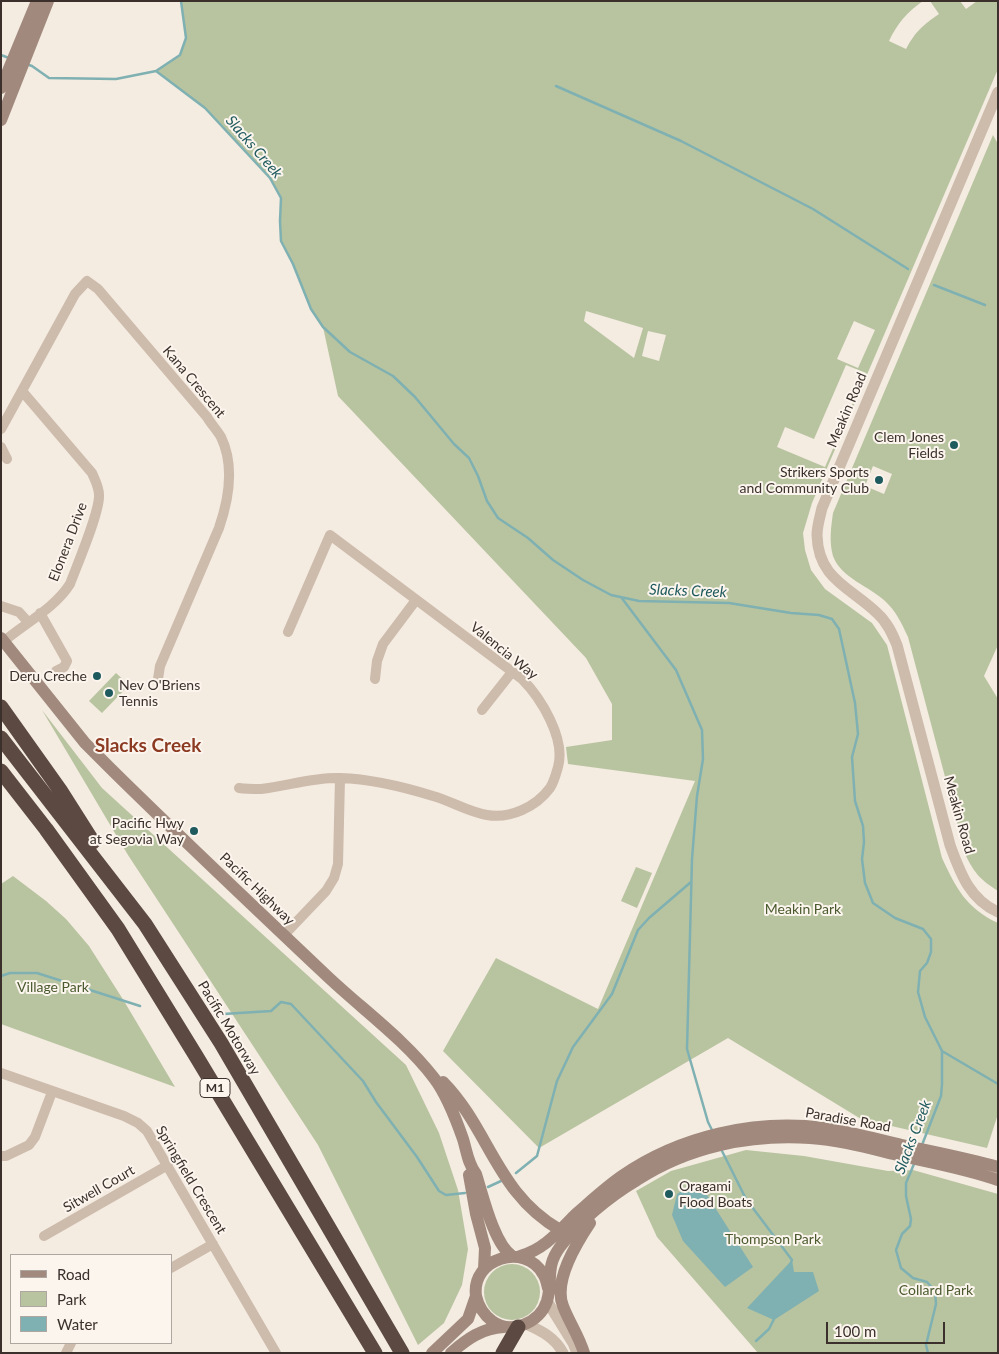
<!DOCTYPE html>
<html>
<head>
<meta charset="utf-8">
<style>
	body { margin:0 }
	#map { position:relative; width:999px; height:1354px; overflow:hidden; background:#f4ebe1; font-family:Lato,sans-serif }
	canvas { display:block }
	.frame { position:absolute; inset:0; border:2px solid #3b302b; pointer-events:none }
	.legend { position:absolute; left:10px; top:1254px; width:162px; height:90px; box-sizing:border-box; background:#fbf5ee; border:1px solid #aea6a0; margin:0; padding:6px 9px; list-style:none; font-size:15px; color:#3b302b }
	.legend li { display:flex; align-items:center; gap:10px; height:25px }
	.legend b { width:25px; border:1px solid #aea6a0 }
	.scale { position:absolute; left:826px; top:1322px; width:119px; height:22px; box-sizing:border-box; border:2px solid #3b302b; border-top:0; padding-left:6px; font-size:15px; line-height:18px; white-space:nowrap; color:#3b302b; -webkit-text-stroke:4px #fbf5ee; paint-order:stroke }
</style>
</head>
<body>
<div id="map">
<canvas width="999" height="1354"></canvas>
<div class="frame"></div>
<ul class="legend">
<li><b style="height:6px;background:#a18a7d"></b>Road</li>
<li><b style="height:14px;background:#b8c4a0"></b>Park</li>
<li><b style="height:14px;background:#7fb0b2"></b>Water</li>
</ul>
<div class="scale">100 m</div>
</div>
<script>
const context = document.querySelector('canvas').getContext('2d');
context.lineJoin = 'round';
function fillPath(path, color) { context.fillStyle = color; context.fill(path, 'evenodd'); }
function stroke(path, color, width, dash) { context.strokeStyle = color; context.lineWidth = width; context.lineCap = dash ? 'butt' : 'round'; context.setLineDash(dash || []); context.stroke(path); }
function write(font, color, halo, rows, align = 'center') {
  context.font = font + ' Lato,sans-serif'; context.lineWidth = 4; context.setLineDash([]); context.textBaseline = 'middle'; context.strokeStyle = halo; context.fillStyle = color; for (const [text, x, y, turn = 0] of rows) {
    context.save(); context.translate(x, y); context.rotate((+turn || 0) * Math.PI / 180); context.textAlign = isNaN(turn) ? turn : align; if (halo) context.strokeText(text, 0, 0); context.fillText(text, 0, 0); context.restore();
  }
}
fillPath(new Path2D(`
	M 181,1 L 923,1 C 907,12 897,24 889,41 L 906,49 C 915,32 923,25 939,14 L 930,1 L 960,1 L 966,9 L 977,1 L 998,1 L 998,69 L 812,503 L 803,533 L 805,550 L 811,570 L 825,589 L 872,623 L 887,645 L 942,858 C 956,888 966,908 998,923 L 998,1114 L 987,1148 L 861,1119 L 728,1038 L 539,1148 L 443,1051 L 496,958 L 598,1009 L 695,781 L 568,764 L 566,747 L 612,740 L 612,704 L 586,658 L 338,396 L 323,327 L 311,309 L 293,264 L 281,241 L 281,198 L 270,178 L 205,108 L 156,71 L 180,55 L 186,38 ZM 586,311 L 643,328 L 634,358 L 584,321 ZM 854,321 L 875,330 L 858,368 L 837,359 ZM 648,331 L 666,335 L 659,361 L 642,356 ZM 846,365 L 866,373 L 825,467 L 777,447 L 785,427 L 814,439 Z
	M 993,135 L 998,144 L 998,645 L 984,676 L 998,699 L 998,891 C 981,880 975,874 966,856 L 908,637 C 902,624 896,611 885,601 C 869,586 841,578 833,556 C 829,542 831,527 833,513 ZM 873,466 L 892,474 L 884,494 L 865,486 Z
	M 116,673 L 129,685 L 102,713 L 89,701 Z
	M 42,710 L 102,788 L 406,1065 L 439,1133 L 458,1190 L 468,1249 L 462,1285 L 444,1323 L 418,1345 L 318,1145 L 128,855 Z
	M 636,867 L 652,873 L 637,908 L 621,901 Z
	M 13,876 L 46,901 L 66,919 L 89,946 L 124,1001 L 175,1087 L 1,1024 L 1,884 Z
	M 746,1150 L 804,1156 L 888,1171 L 913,1170 L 998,1194 L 998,1353 L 758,1353 L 657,1237 L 636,1191 L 671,1171 Z
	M484 1292a28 28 0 1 1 56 0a28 28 0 1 1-56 0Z`), '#b8c4a0');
fillPath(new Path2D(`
	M 691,1185 L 705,1192 L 753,1267 L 725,1287 L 683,1241 L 672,1215 L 677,1194 Z
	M 792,1260 L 794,1272 L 813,1272 L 819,1291 L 774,1320 L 747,1308 Z`), '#7fb0b2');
stroke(new Path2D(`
	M 1,55 L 9,58
	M 26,64 L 32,66 L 49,78 L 116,79 L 156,71 L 180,55 L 186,38 L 181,1
	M 156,71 L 205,108 L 270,178 L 281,198 L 280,221 L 281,241 L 293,264 L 311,309 L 323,327 L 350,352 L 393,376 L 415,397 L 454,444 L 469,458 L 478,476 L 487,501 L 498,518 L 528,538 L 553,560 L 583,580 L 611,595 L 639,601 L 729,603 L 791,613 L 819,615 L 832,619 L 839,629 L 855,703 L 858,734 L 852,757 L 855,801 L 863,826 L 864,842 L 862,859 L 865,883 L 873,903 L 895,918 L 923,929 L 931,939 L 931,952 L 927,963 L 920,971 L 918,992 L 925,1017 L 942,1051 L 942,1084 L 941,1096 L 922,1145
	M 556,86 L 681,141 L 813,209 L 908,269
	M 934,285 L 985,305
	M 621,597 L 676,670 L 702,730 L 703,759 L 697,796 L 692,859 L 687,1049 L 708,1122 L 712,1130
	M 1,976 L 10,973 L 37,973 L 140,1006
	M 223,1014 L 271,1011 L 281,1002 L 291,1004 L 363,1081 L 376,1102 L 417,1157 L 439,1191 L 446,1195 L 465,1193
	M 942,1051 L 998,1084
	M 721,1149 L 746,1199 L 792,1260 L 791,1262
	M 914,1164 L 906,1183 L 906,1196 L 911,1219 L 910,1226 L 902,1234 L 896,1250 L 901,1268 L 913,1278 L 927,1282 L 935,1291 L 936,1304 L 926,1345 L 928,1353
	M 516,1173 L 537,1156 L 557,1081 L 573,1047 L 612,994 L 638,930 L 649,918 L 691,882
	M 488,1187 L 501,1181
	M 756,1341 L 769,1329 L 775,1317`), '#7fb0b2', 2.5);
stroke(new Path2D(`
	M 1,429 L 75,294 L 87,281 L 98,289 L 207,417 C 211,424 217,430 221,437 C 235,466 229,499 219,528 L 160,666 L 158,679
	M 1,447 L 7,459
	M 1,606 L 19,612 L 28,622
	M 40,613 L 67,661 L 64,667 L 56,671
	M 3,642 C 25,623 54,609 70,584 C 77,565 100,512 99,495 C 99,487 95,480 92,473 L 22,391
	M 375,679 L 377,661 L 383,644 L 416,600
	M 482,710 L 512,672
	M 239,788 C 246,789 254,789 261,789 C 288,786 313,777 340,778 C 371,779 404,787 433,796 C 451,801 468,812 487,815 C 510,819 536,807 550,788 C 554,782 556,774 558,767 C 566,739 541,698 522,679 L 330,535 L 288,632
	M 284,935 L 326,891 L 334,878 L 338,864 L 340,778
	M 1,1073 L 124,1116 L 138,1123 L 147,1131 L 276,1353
	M 1,1156 L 6,1156 L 29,1145 L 35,1137 L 52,1092
	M 44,1236 L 168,1165
	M 171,1268 L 213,1244
	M 66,1353 L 71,1343`), '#cdbbac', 10);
stroke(new Path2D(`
	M 998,92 L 822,508 C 820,517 817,526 817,535 C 818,579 850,587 877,613 C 887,622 892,633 897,645 L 950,845 C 960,872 969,899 998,912
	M 547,1301 L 573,1343 L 577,1353
	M 526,1324 C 541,1331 555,1337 563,1353`), '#cdbbac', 11);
stroke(new Path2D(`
	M 1,88 L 37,1
	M 1,120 L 48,1
	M 1,638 L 85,743 L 111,769 C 182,839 255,908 327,976 C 363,1010 404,1039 434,1078 C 447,1095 456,1119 463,1139 C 467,1152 468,1164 476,1174 C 483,1196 494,1244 512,1256
	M 443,1082 C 490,1130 496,1193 560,1230
	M 469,1175 L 476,1214 L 485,1248 L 484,1269
	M 520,1256 C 544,1250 559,1231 576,1214 C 591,1201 606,1187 622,1176 C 680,1136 755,1119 824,1128 C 850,1132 876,1139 902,1145 C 934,1152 966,1158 998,1167
	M 548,1288 C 547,1284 546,1278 543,1274 C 525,1242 471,1258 476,1296 C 478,1305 484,1315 492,1321 C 511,1335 540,1323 547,1301 C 553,1280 545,1267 560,1247 C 578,1222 610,1196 637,1180 C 688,1147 749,1134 810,1138 C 841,1140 872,1149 902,1156 C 934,1163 967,1169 998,1180
	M 432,1353 L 468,1319 L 476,1296
	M 451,1353 C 467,1339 482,1328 504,1327
	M 584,1353 C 579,1336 569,1322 563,1306 C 553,1281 576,1244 590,1223`), '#a18a7d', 12);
stroke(new Path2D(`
	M 1,707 L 60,790 L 93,842
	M 1,738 L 145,924 L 221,1043 L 402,1353
	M 1,771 L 46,829 L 118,929 L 196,1056 L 375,1353
	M 503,1353 L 518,1327`), '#5c4a42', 15);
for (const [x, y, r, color] of [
	[954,445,5,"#1f5a5e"],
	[879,480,5,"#1f5a5e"],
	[97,676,5,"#1f5a5e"],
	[109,693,5,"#1f5a5e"],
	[194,831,5,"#1f5a5e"],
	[669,1194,5,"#1f5a5e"]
]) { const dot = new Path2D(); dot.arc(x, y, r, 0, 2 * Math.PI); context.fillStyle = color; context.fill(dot); stroke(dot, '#fbf5ee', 2); }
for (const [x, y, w] of [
	[215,1088,30]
]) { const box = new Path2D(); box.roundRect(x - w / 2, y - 9.5, w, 19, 4); context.fillStyle = '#fbf5ee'; context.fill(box); stroke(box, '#3b302b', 1); }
write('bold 12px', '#3b302b', null, [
	["M1",215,1088]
]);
write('14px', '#3b302b', '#fbf5ee', [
	["Kana Crescent",194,382,50],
	["Meakin Road",847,410,-67],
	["Elonera Drive",68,542,-69],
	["Valencia Way",504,651,39],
	["Meakin Road",959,815,74],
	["Pacific Highway",257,889,44],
	["Pacific Motorway",229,1028,59],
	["Paradise Road",848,1120,10],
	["Springfield Crescent",191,1180,59],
	["Sitwell Court",99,1189,-30]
]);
write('14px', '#3b302b', '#fbf5ee', [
	["Clem Jones",944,437],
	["Fields",944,453],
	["Strikers Sports",869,472],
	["and Community Club",869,488],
	["Deru Creche",87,676],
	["Nev O'Briens",119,685,"left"],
	["Tennis",119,701,"left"],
	["Pacific Hwy",184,823],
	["at Segovia Way",184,839],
	["Oragami",679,1186,"left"],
	["Flood Boats",679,1202,"left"]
], 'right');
write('14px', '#4a5a2e', '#fbf5ee', [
	["Meakin Park",803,909],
	["Village Park",53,987],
	["Thompson Park",773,1239],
	["Collard Park",936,1290]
]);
write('italic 15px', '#1f5a5e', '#fbf5ee', [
	["Slacks Creek",254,147,49],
	["Slacks Creek",688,591,2],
	["Slacks Creek",913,1137,-69]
]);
write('bold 19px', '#8c3b22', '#fbf5ee', [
	["Slacks Creek",148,746]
]);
</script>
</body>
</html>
